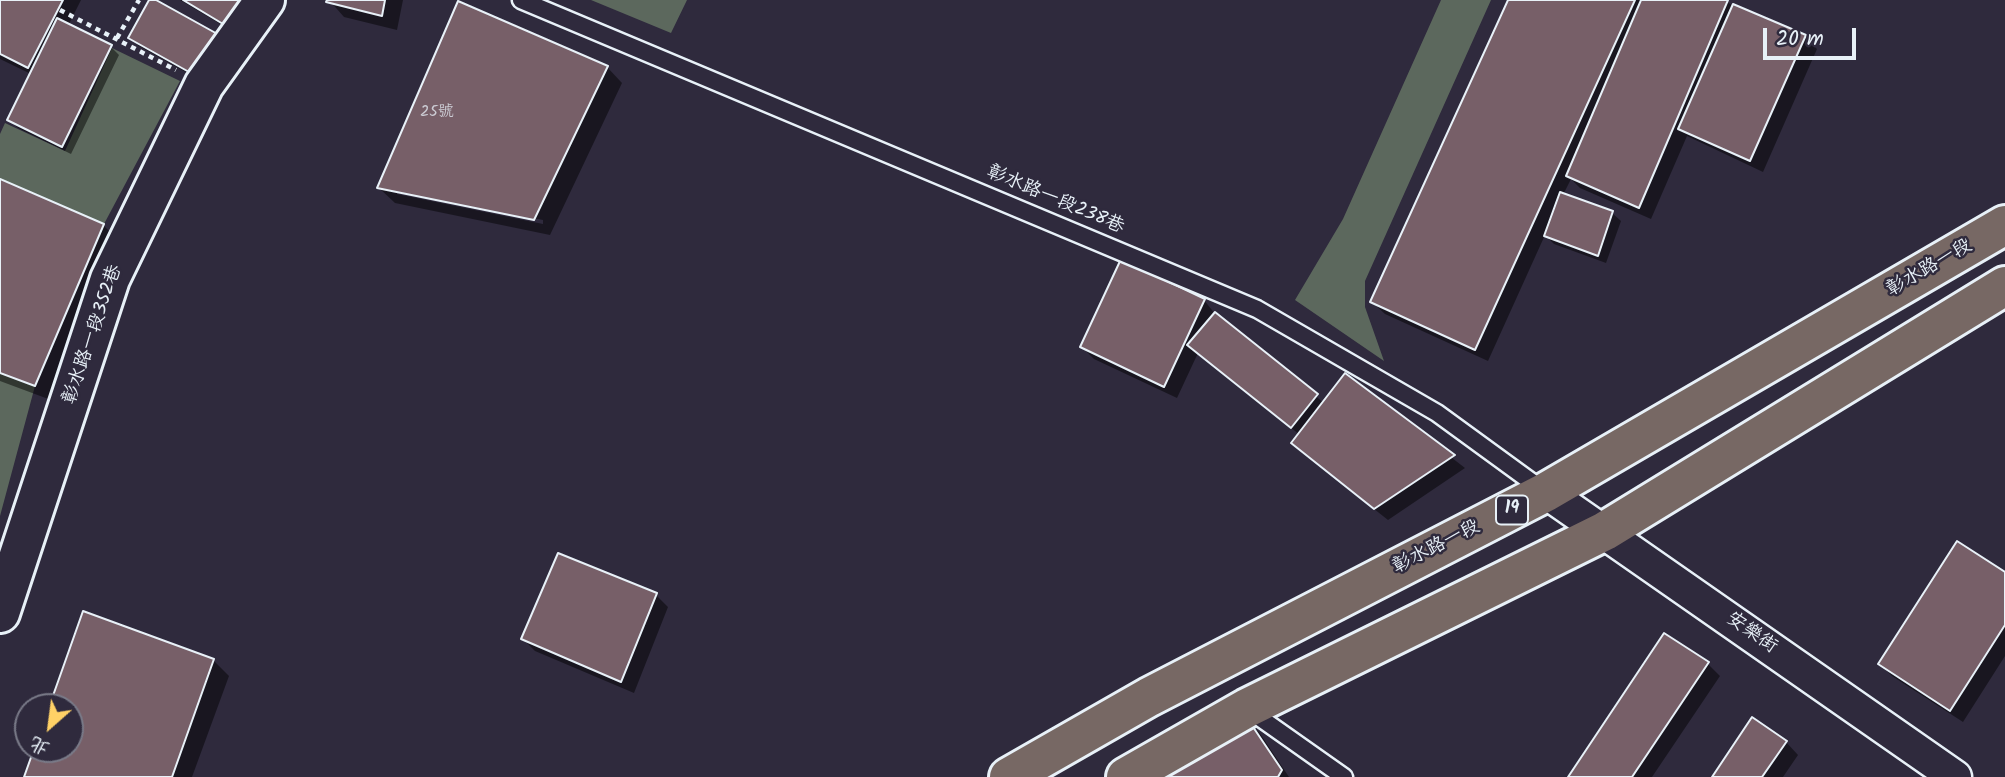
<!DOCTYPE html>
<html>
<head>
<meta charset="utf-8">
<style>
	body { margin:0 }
	#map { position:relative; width:2005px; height:777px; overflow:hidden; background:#2f2a3d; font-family:Kalam,"LXGW WenKai TC",sans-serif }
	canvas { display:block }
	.north { position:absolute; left:14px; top:693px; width:70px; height:70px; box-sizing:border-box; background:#2f2a3d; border:2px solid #797a88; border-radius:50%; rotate:208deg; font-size:19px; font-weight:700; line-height:28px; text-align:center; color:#e8f1f8 }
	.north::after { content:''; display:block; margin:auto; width:24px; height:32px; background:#ffd166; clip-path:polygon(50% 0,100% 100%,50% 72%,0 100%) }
	.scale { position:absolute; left:1763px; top:28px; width:93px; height:32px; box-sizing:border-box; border:4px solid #e8f1f8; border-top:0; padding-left:9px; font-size:21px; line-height:24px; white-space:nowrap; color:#e8f1f8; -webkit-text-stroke:5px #2f2a3d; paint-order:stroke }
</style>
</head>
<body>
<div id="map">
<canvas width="2005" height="777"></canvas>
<div class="north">北</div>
<div class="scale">20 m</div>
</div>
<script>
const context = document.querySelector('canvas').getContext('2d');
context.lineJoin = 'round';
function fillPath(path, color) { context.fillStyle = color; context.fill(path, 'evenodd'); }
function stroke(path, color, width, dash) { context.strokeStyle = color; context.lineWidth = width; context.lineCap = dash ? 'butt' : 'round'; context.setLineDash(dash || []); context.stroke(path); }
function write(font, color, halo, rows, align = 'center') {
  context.font = font + ' Kalam,"LXGW WenKai TC",sans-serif'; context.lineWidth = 5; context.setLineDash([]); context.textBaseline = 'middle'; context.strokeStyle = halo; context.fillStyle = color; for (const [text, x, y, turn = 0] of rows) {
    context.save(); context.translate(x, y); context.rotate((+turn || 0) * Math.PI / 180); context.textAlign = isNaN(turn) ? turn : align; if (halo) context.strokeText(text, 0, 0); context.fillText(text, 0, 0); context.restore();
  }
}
fillPath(new Path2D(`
	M 591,0 L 687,0 L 671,33 Z
	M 1441,0 L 1491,0 L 1365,281 L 1365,307 L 1384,361 L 1295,300 L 1343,219 Z
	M 112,48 L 180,81 L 104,224 L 0,179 L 0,134 L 5,123 L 65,151 Z
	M 0,373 L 35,386 L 0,516 Z`), '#5c685d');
fillPath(new Path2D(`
	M 0,0 L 81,0 L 68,26 L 111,47 L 119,55 L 71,154 L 18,128 L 9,120 L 31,74 L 0,59 Z
	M 153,0 L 207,84 L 139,46 L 130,38 Z
	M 180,0 L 264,0 L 242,37 Z
	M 329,0 L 403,0 L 397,30 L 344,17 Z
	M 1510,0 L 1725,0 L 1734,7 L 1805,37 L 1817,49 L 1763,172 L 1687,136 L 1651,219 L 1580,188 L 1571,179 L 1563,195 L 1612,213 L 1621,221 L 1606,263 L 1554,244 L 1545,235 L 1488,361 L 1385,314 L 1372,302 Z
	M 607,67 L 622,83 L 550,235 L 395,203 L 379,188 ZM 397,190 L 543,220 L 543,224 L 397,194 Z
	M 0,180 L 103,225 L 119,241 L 51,400 L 0,381 Z
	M 1204,300 L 1215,314 L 1324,403 L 1345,375 L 1465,468 L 1388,520 L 1306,455 L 1294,443 L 1300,435 L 1198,353 L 1177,398 L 1094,359 L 1082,347 Z
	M 2005,574 L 2005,656 L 1963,722 L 1892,676 L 1880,664 Z
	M 656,595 L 668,607 L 634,693 L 535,651 L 523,639 Z
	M 213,660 L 229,676 L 192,777 L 26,777 L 36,749 L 70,749 L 70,707 L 51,707 Z
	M 1708,664 L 1720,676 L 1652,777 L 1570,777 Z
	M 1247,720 L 1259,732 L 1289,777 L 1159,777 Z
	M 1786,742 L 1798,755 L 1783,777 L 1714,777 Z`), '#0007');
const building = new Path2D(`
	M 0,0 L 63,0 L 28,68 L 0,54 Z
	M 149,0 L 156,0 L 221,36 L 198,77 L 128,38 Z
	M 183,0 L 252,0 L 233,30 Z
	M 327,0 L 385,0 L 382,16 L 326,2 Z
	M 1508,0 L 1635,0 L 1475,350 L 1370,302 Z
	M 1641,0 L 1728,0 L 1639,208 L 1566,176 Z
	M 458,1 L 608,66 L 534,220 L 377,188 Z
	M 1733,4 L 1806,35 L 1750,161 L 1678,129 Z
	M 57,18 L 112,45 L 62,147 L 7,120 Z
	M 0,179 L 104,224 L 35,386 L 0,373 Z
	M 1560,192 L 1613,211 L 1598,256 L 1544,236 Z
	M 1121,259 L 1205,299 L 1164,387 L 1080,347 Z
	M 1215,312 L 1318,394 L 1291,428 L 1187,345 Z
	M 1345,373 L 1455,455 L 1374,509 L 1291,443 Z
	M 1957,541 L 2005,572 L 2005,625 L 1950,711 L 1878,664 Z
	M 558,553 L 657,593 L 621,682 L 521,639 Z
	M 83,611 L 214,659 L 172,777 L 24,777 L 34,749 L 70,749 L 70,707 L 49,707 Z
	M 1664,633 L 1709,662 L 1632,777 L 1568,777 Z
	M 1752,717 L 1787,741 L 1762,777 L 1712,777 Z
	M 1247,718 L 1282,770 L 1278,777 L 1155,777 Z`);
fillPath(building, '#775f68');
stroke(building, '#e8f1f8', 2);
const service = new Path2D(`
	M 521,0 L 1257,309 L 1437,413 L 1544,491
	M 1249,710 L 1344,777`);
const minor = new Path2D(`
	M 1546,492 L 1955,777`);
const tertiary = new Path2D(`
	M 0,613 L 110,279 L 204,85 L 265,0`);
const primary = new Path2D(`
	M 1009,777 L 1149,697 L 1546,492 L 2005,225
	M 1126,777 L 1247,708 L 1605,531 L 2005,286`);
stroke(service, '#e8f1f8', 21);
stroke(minor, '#e8f1f8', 37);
stroke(tertiary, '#e8f1f8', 44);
stroke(primary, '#e8f1f8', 44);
stroke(new Path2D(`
	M 60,10 L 176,70
	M 117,38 L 139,0`), '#e8f1f8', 4.5, [5, 5]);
stroke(service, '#2f2a3d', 16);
stroke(minor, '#2f2a3d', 32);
stroke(tertiary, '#2f2a3d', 38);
stroke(primary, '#776864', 38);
write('16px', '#ccccd4', null, [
	["25號",437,113]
]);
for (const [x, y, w] of [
	[1512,510,32]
]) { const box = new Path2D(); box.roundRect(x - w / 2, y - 14.5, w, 29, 5); context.fillStyle = '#2f2a3d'; context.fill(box); stroke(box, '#e8f1f8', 2); }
write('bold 18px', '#e8f1f8', null, [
	["19",1512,510]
]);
write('19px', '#e8f1f8', '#2f2a3d', [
	["彰水路一段238巷",1055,201,23],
	["彰水路一段",1930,269,-30],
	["彰水路一段352巷",94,335,-71],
	["彰水路一段",1437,548,-27],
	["安樂街",1751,634,35]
]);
</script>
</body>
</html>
